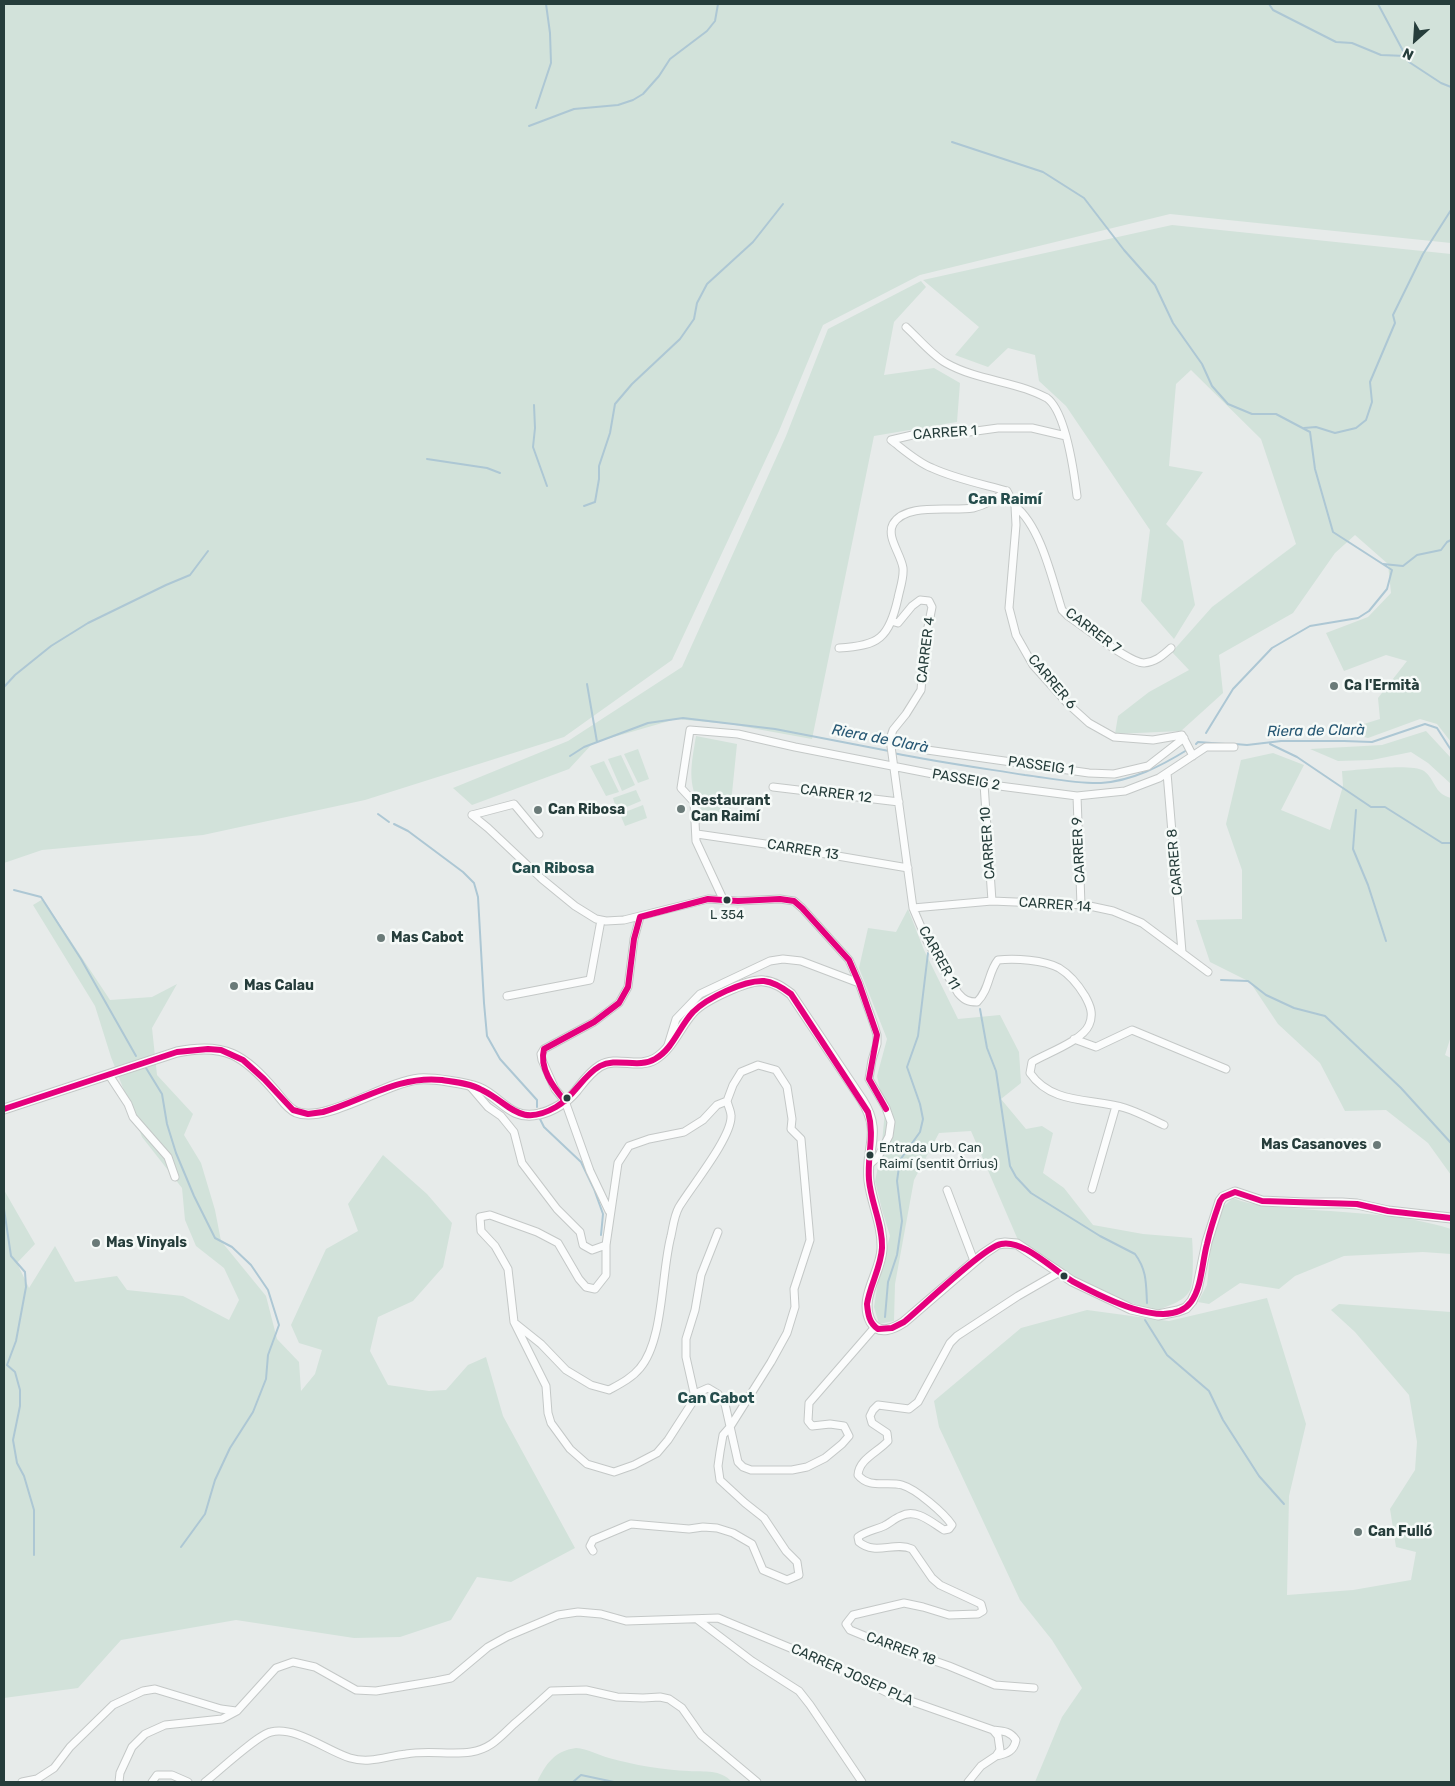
<!DOCTYPE html>
<html>
<head>
<meta charset="utf-8">
<style>
	body { margin:0 }
	#map { position:relative; width:1455px; height:1786px; overflow:hidden; background:#e7ebea; font-family:Rubik,sans-serif }
	canvas { display:block }
	.frame { position:absolute; inset:0; border:5px solid #263d3b; pointer-events:none }
	.north { position:absolute; left:1390px; top:15px; width:50px; height:50px; -webkit-text-stroke:4px #f6faf8; paint-order:stroke; rotate:206deg; font-size:14px; font-weight:700; line-height:20px; text-align:center; color:#263d3b }
	.north::after { content:''; display:block; margin:auto; width:18px; height:22px; background:#263d3b; clip-path:polygon(50% 0,100% 100%,50% 72%,0 100%) }
</style>
</head>
<body>
<div id="map">
<canvas width="1455" height="1786"></canvas>
<div class="frame"></div>
<div class="north">N</div>
</div>
<script>
const context = document.querySelector('canvas').getContext('2d');
context.lineJoin = 'round';
function fillPath(path, color) { context.fillStyle = color; context.fill(path, 'evenodd'); }
function stroke(path, color, width, dash) { context.strokeStyle = color; context.lineWidth = width; context.lineCap = dash ? 'butt' : 'round'; context.setLineDash(dash || []); context.stroke(path); }
function write(font, color, halo, rows, align = 'center') {
  context.font = font + ' Rubik,sans-serif'; context.lineWidth = 5; context.setLineDash([]); context.textBaseline = 'middle'; context.strokeStyle = halo; context.fillStyle = color; for (const [text, x, y, turn = 0] of rows) {
    context.save(); context.translate(x, y); context.rotate((+turn || 0) * Math.PI / 180); context.textAlign = isNaN(turn) ? turn : align; if (halo) context.strokeText(text, 0, 0); context.fillText(text, 0, 0); context.restore();
  }
}
fillPath(new Path2D(`
	M 4,4 L 1451,4 L 1451,243 L 1170,214 L 920,275 L 823,325 L 779,431 L 672,660 L 564,737 L 365,800 L 203,835 L 42,850 L 4,863 Z
	M 1172,225 L 1451,254 L 1451,742 L 1437,724 L 1420,719 L 1368,738 L 1341,731 L 1380,719 L 1378,698 L 1407,661 L 1386,655 L 1344,671 L 1326,633 L 1368,617 L 1391,593 L 1388,564 L 1355,535 L 1335,553 L 1293,613 L 1219,655 L 1223,693 L 1181,731 L 1115,734 L 1118,716 L 1149,692 L 1189,670 L 1172,652 L 1212,607 L 1296,544 L 1261,439 L 1191,370 L 1176,384 L 1169,466 L 1203,472 L 1166,524 L 1183,541 L 1195,605 L 1174,639 L 1141,601 L 1150,530 L 1066,406 L 1039,381 L 1035,355 L 1008,348 L 988,367 L 955,355 L 979,327 L 923,280 Z
	M 921,281 L 926,287 L 894,322 L 884,375 L 934,368 L 960,383 L 957,422 L 874,436 L 812,739 L 729,724 L 676,719 L 593,743 L 569,769 L 472,805 L 453,788 L 568,741 L 682,667 L 786,436 L 828,329 Z
	M 1426,731 L 1451,758 L 1451,784 L 1428,763 L 1411,752 L 1372,760 L 1338,761 L 1310,749 L 1382,745 Z
	M 696,736 L 737,744 L 730,813 L 701,810 C 687,781 691,767 696,736 Z
	M 638,749 L 649,779 L 638,783 L 624,754 Z
	M 1273,753 L 1304,765 L 1281,810 L 1330,830 L 1343,786 L 1342,771 C 1359,770 1412,763 1424,771 C 1436,780 1433,793 1451,798 L 1451,1036 L 1445,1055 L 1451,1058 L 1451,1175 L 1428,1143 L 1386,1110 L 1345,1111 L 1320,1063 L 1278,1024 L 1250,982 L 1210,962 L 1196,920 L 1242,919 L 1242,870 L 1226,824 L 1241,760 Z
	M 621,755 L 635,785 L 622,791 L 608,759 Z
	M 604,761 L 619,792 L 606,796 L 590,766 Z
	M 636,790 L 641,801 L 617,811 L 613,798 Z
	M 643,805 L 647,818 L 625,826 L 620,814 Z
	M 43,899 L 110,1000 L 152,997 L 177,984 L 152,1028 L 157,1075 L 193,1114 L 184,1135 L 201,1163 L 215,1210 L 221,1241 L 266,1296 L 277,1339 L 299,1362 L 301,1391 L 315,1374 L 322,1350 L 299,1343 L 291,1325 L 326,1249 L 358,1231 L 348,1204 L 383,1155 L 427,1194 L 452,1223 L 443,1267 L 413,1301 L 378,1317 L 370,1351 L 388,1385 L 429,1391 L 446,1390 L 468,1365 L 486,1357 L 503,1416 L 575,1548 L 511,1582 L 477,1577 L 451,1620 L 400,1637 L 354,1638 L 236,1620 L 121,1640 L 78,1688 L 4,1698 L 4,1190 L 35,1244 L 17,1263 L 29,1288 L 55,1246 L 75,1282 L 117,1276 L 127,1290 L 183,1296 L 229,1320 L 239,1300 L 224,1268 L 196,1246 L 185,1220 L 182,1188 L 142,1137 L 111,1057 L 95,1006 L 33,905 Z
	M 908,909 L 924,950 L 958,1019 L 1000,1015 L 1019,1052 L 1021,1083 L 1001,1099 L 1026,1129 L 1042,1126 L 1053,1133 L 1043,1173 L 1064,1188 L 1093,1225 L 1143,1234 L 1192,1238 C 1193,1248 1194,1283 1190,1290 C 1184,1302 1167,1306 1156,1311 L 1123,1300 L 1058,1269 L 1018,1240 L 971,1131 L 939,1133 L 914,1180 L 895,1284 L 894,1321 L 879,1324 L 874,1307 L 879,1275 L 890,1236 L 882,1210 L 875,1181 L 881,1153 L 885,1111 L 877,1076 L 887,1039 L 859,968 L 868,928 L 896,932 Z
	M 1233,1198 C 1254,1207 1280,1207 1302,1209 C 1352,1213 1404,1214 1451,1229 L 1451,1254 L 1423,1252 L 1344,1256 L 1295,1276 L 1279,1289 L 1240,1283 L 1209,1304 L 1198,1302 L 1207,1285 L 1211,1245 L 1224,1206 Z
	M 1267,1298 L 1306,1424 L 1289,1496 L 1287,1595 L 1353,1590 L 1411,1580 L 1416,1552 L 1396,1547 L 1390,1509 L 1415,1470 L 1417,1442 L 1409,1395 L 1355,1332 L 1331,1310 L 1339,1304 L 1451,1312 L 1451,1782 L 1035,1782 L 1062,1717 L 1082,1688 L 1052,1640 L 1020,1600 L 939,1427 L 934,1401 L 1021,1328 L 1087,1310 L 1169,1321 Z
	M 576,1748 C 588,1749 598,1755 609,1758 C 634,1765 663,1770 689,1771 C 705,1772 720,1769 732,1782 L 537,1782 C 546,1764 554,1751 576,1748 Z`), '#d2e2da');
stroke(new Path2D(`
	M 1269,4 L 1273,10 L 1336,42 L 1352,43 L 1381,55 L 1406,56
	M 1378,4 L 1409,62 L 1441,83 L 1451,87
	M 536,108 L 551,63 L 550,33 L 546,4
	M 529,126 L 574,109 L 618,105 L 633,100 L 643,94 L 659,76 L 670,59 L 707,31 L 715,21 L 718,4
	M 952,142 L 1043,172 L 1084,198 L 1124,250 L 1155,285 L 1173,323 L 1202,364 L 1212,386 L 1228,404 L 1252,414 L 1276,414 L 1310,432 L 1315,469 L 1333,532 L 1392,570 L 1387,589 L 1369,611 L 1358,618 L 1310,626 L 1272,648 L 1233,689 L 1206,733
	M 534,405 L 535,428 L 533,447 L 547,486
	M 1304,428 L 1316,427 L 1335,433 L 1356,428 L 1366,420 L 1372,402 L 1370,382 L 1395,323 L 1393,315 L 1423,254 L 1451,210
	M 427,459 L 487,468 L 500,473
	M 584,506 L 595,502 L 599,479 L 599,466 L 610,433 L 615,404 L 632,384 L 680,339 L 694,319 L 697,303 L 707,284 L 753,242 L 783,204
	M 1383,564 L 1403,566 L 1417,555 L 1441,550 L 1447,542 L 1451,540
	M 587,684 L 597,742
	M 4,687 L 15,675 L 51,646 L 88,623 L 166,585 L 190,575 L 208,551
	M 1196,744 L 1198,742 L 1225,744
	M 1235,744 L 1247,745 L 1281,741 L 1344,741 L 1372,742 L 1425,724 L 1437,728 L 1451,750
	M 1270,744 L 1297,757 L 1371,807 L 1385,807 L 1442,843 L 1451,843
	M 893,753 C 937,762 981,768 1025,775 C 1049,778 1078,784 1101,783 C 1132,781 1161,766 1187,750
	M 570,756 L 584,747 L 648,723 L 683,718 L 775,729 L 889,751
	M 1356,810 L 1353,849 L 1368,885 L 1386,941
	M 378,814 L 389,822
	M 394,824 L 408,831 L 463,872 L 474,883 L 478,897 L 484,1003 L 487,1036 L 500,1059 L 537,1100 L 537,1107
	M 14,890 L 41,897 L 81,959 L 136,1056
	M 1221,980 L 1248,981 L 1266,995 L 1294,1008 L 1325,1016 L 1401,1088 L 1451,1143
	M 980,1009 L 987,1048 L 996,1071 L 1010,1166 L 1016,1177 L 1031,1193 L 1100,1236 L 1135,1254 C 1147,1270 1146,1284 1147,1303
	M 146,1068 L 162,1094 L 167,1124 L 176,1153 L 194,1196 L 215,1238 L 232,1247 L 251,1265 L 268,1290 L 279,1325 L 268,1355 L 266,1379 L 253,1412 L 230,1448 L 215,1480 L 205,1514 L 181,1547
	M 540,1119 L 544,1127 L 581,1162 L 594,1189 L 603,1214 L 601,1235
	M 4,1209 L 11,1256 L 25,1272 L 26,1287 L 16,1341 L 7,1365 L 15,1372 L 20,1390 L 20,1406 L 13,1440 L 17,1463 L 24,1476 L 34,1510 L 34,1555
	M 885,1317 L 888,1282 L 897,1255 L 902,1221 L 897,1181 L 900,1160 L 920,1132 L 923,1119 L 920,1104 L 907,1067 L 918,1036 L 928,953
	M 1145,1320 L 1167,1355 L 1209,1391 L 1223,1420 L 1259,1476 L 1284,1504
	M 573,1782 L 581,1775 L 614,1782`), '#adc7d4', 2);
const minor = new Path2D(`
	M 906,327 C 918,338 933,356 946,363 C 971,377 999,380 1026,389 C 1032,391 1041,395 1047,398 C 1066,412 1074,472 1077,496
	M 1007,491 L 1015,506 L 1016,525 L 1009,608 L 1016,635 L 1033,665 L 1068,704 L 1089,723 L 1114,737 L 1153,740 L 1182,735 L 1193,756
	M 1007,491 C 982,484 956,479 932,468 C 917,462 904,450 891,440 L 921,433 L 969,432 L 998,428 L 1032,428 L 1066,436
	M 1015,506 C 1041,527 1052,579 1062,610 L 1068,616 C 1083,626 1129,663 1144,663 C 1156,662 1163,655 1171,648
	M 891,621 L 898,623 L 912,606 L 920,600 L 929,601 L 932,607 L 925,642 L 921,690 L 906,714 L 893,730 L 890,739 L 913,908 L 927,941 L 958,993 C 964,1000 968,1002 977,1002 C 990,989 988,972 998,960 C 1015,958 1044,960 1059,968 C 1069,974 1079,986 1085,996 C 1090,1005 1094,1014 1089,1025 C 1082,1041 1047,1053 1032,1062 L 1030,1073 C 1052,1105 1092,1098 1125,1108 C 1138,1112 1151,1119 1164,1125
	M 839,648 C 879,646 889,638 898,598 C 900,588 904,578 903,568 C 901,554 886,537 893,524 C 906,502 950,512 973,508 C 986,505 995,499 1007,491
	M 890,739 L 927,750 L 1089,773 L 1114,774 L 1148,766 L 1184,738
	M 1167,773 L 1182,952
	M 984,784 L 992,901
	M 773,787 L 899,802
	M 1077,796 L 1081,905
	M 472,815 L 488,828 L 542,879 L 575,906 L 596,919 L 606,921 L 624,920 L 708,899 L 738,901 L 780,899 L 794,901 L 802,908 L 849,960 L 859,983 L 874,1025 L 877,1035 L 877,1044 L 872,1060 L 869,1079 L 886,1108 L 891,1122 L 889,1136 L 878,1157 L 869,1165
	M 472,815 L 514,804 L 539,834
	M 697,834 L 779,846 L 908,868
	M 723,899 L 696,841 L 694,802 L 681,788 L 690,730 L 738,734 L 795,747 L 984,784 L 1077,796 L 1125,791 L 1159,778 L 1206,747 L 1234,747
	M 913,908 L 992,901 L 1085,905 L 1113,911 L 1142,923 L 1208,972
	M 507,996 L 590,980 L 601,920
	M 1074,1039 L 1096,1047 L 1132,1030 L 1226,1069
	M 668,1045 L 676,1019 L 700,994 L 770,961 L 783,959 L 801,961 L 859,983
	M 109,1075 L 128,1104 L 133,1117 L 168,1157 L 175,1177
	M 470,1086 L 488,1107 L 501,1116 L 514,1132 L 522,1163 L 557,1209 L 580,1232 L 583,1245 L 592,1250 L 606,1245
	M 1092,1189 L 1116,1106
	M 947,1190 L 974,1261
	M 609,1211 L 590,1171 L 565,1101 L 555,1089 L 542,1060 L 541,1054 L 544,1049 L 594,1022 L 619,1003 L 628,987 L 634,939 L 640,917
	M 516,1324 L 541,1344 L 566,1370 L 591,1385 L 609,1390 C 620,1384 632,1378 640,1368 C 664,1340 661,1273 671,1236 C 673,1227 674,1216 679,1207 C 691,1187 732,1137 731,1116 C 731,1111 728,1106 727,1101
	M 695,1397 L 686,1357 L 686,1339 L 695,1310 L 701,1275 L 718,1232
	M 593,1551 L 590,1546 L 593,1540 L 631,1524 L 689,1529 L 703,1527 L 717,1528 L 733,1533 L 752,1544 L 763,1570 L 787,1580 L 799,1575 L 797,1562 L 786,1551 L 764,1518 L 745,1503 L 720,1480 L 718,1466 L 720,1452 L 723,1435 L 730,1427 L 771,1362 L 787,1333 L 795,1307 L 794,1289 L 810,1240 L 801,1139 L 791,1129 L 792,1119 L 787,1087 L 776,1070 L 758,1065 L 741,1072 L 733,1085 L 727,1101 L 717,1105 L 703,1120 L 684,1132 L 649,1139 L 629,1146 L 618,1163 L 606,1245 L 606,1275 L 595,1289 L 586,1287 L 579,1279 L 558,1243 L 537,1232 L 490,1215 L 480,1217 L 481,1231 L 495,1246 L 508,1269 L 514,1322 L 546,1386 L 548,1413 L 551,1423 L 570,1449 L 587,1464 L 614,1472 L 634,1465 L 657,1453 L 668,1440 L 699,1392 L 708,1388 L 718,1394 L 725,1404 L 738,1462 L 743,1467 L 751,1470 L 792,1470 L 807,1467 L 825,1458 L 842,1444 L 849,1436 L 844,1426 L 830,1424 L 812,1426 L 808,1421 L 809,1403 L 875,1327
	M 698,1620 L 752,1661 L 799,1691 L 810,1705 L 862,1782
	M 1034,1688 L 995,1685 L 949,1666 L 872,1639 L 850,1630 L 846,1624 L 853,1615 L 904,1603 L 923,1607 L 949,1615 L 978,1614 L 983,1611 L 981,1604 L 940,1585 L 932,1578 L 912,1549 C 894,1541 876,1556 859,1542 L 858,1537 C 866,1531 875,1530 884,1526 C 890,1523 895,1518 901,1516 C 916,1508 931,1522 944,1530 L 949,1529 L 952,1525 C 944,1513 916,1489 902,1485 C 887,1481 869,1489 858,1475 C 859,1459 878,1452 888,1441 L 887,1433 L 872,1423 L 870,1416 L 873,1410 L 878,1405 L 909,1409 L 918,1402 L 950,1343 L 957,1336 L 1018,1296 L 1058,1273
	M 993,1730 C 1003,1731 1010,1731 1016,1740 C 1014,1751 1007,1754 996,1756
	M 22,1782 L 37,1779 L 54,1768 L 70,1747 L 113,1705 L 143,1691 L 155,1689 L 221,1709 L 236,1711
	M 119,1782 L 120,1773 L 132,1747 L 145,1734 L 165,1725 L 222,1719 L 237,1711 L 276,1668 L 293,1662 L 315,1667 L 356,1690 L 376,1691 L 436,1681 L 451,1678 L 488,1647 L 508,1636 L 558,1615 L 578,1612 L 601,1614 L 626,1621 L 718,1618 L 829,1664 L 888,1693 L 993,1730 L 998,1736 L 1000,1750 L 996,1756 L 981,1766 L 968,1782
	M 152,1782 L 157,1775 L 172,1775 L 188,1782
	M 205,1782 C 218,1772 257,1735 271,1732 C 296,1726 327,1751 350,1758 C 370,1764 387,1756 406,1754 C 427,1750 450,1755 471,1752 C 491,1749 500,1737 514,1724 C 527,1713 539,1702 551,1691 L 586,1690 L 617,1697 L 643,1698 L 660,1697 L 669,1699 L 682,1708 L 701,1735 L 757,1782`);
const tertiary = new Path2D(`
	M 4,1109 L 177,1052 C 225,1042 244,1055 275,1091 C 282,1099 287,1108 296,1112 C 325,1124 386,1082 419,1079 C 433,1078 466,1083 479,1088 C 501,1097 510,1121 539,1114 C 553,1111 567,1102 576,1091 C 583,1082 590,1072 600,1066 C 617,1056 638,1069 655,1059 C 672,1049 680,1026 693,1012 C 704,1000 748,979 764,981 C 775,982 783,988 791,994 L 862,1100 C 883,1133 865,1148 869,1181 C 872,1204 883,1225 882,1249 C 881,1273 858,1298 871,1322 C 879,1336 895,1328 904,1322 L 983,1254 L 998,1244 L 1005,1243 L 1017,1244 L 1072,1281 L 1131,1309 L 1158,1315 L 1178,1311 L 1186,1308 L 1192,1301 L 1197,1290 L 1207,1242 L 1220,1201 L 1223,1197 L 1235,1192 L 1262,1201 L 1305,1203 L 1342,1203 L 1357,1204 L 1388,1211 L 1451,1218`);
stroke(minor, '#c4c8c7', 9);
stroke(tertiary, '#c4c8c7', 11);
stroke(minor, '#fbfcfc', 7);
stroke(tertiary, '#fbfcfc', 9);
stroke(new Path2D(`
	M 565,1101 C 553,1087 539,1068 544,1049 L 594,1022 L 619,1003 L 628,987 L 634,939 L 640,917 L 708,899 L 738,901 L 780,899 L 794,901 L 802,908 L 849,960 L 859,983 L 877,1035 L 869,1079 L 886,1109
	M 4,1109 L 177,1052 L 208,1049 L 221,1050 L 243,1060 L 264,1079 L 293,1110 L 308,1114 L 323,1112 C 362,1101 399,1075 442,1080 C 455,1082 470,1083 482,1090 C 511,1104 519,1128 556,1107 C 574,1097 582,1076 600,1066 C 617,1057 638,1069 655,1059 C 673,1049 679,1027 693,1012 C 707,998 744,980 764,981 C 774,982 783,988 791,994 L 868,1112 C 875,1135 867,1156 869,1180 C 871,1203 883,1225 882,1248 C 881,1267 870,1285 867,1304 C 868,1314 869,1323 878,1329 L 892,1328 L 904,1322 C 921,1308 984,1247 1001,1244 C 1023,1239 1053,1270 1072,1281 C 1098,1295 1168,1333 1191,1302 C 1202,1287 1202,1262 1207,1244 C 1210,1230 1215,1215 1220,1201 L 1223,1197 L 1235,1192 L 1262,1201 L 1357,1204 L 1388,1211 L 1451,1218`), '#e5007d', 6);
for (const [x, y, r, color] of [
	[1334,686,5,"#6a7a78"],
	[681,809,5,"#6a7a78"],
	[538,810,5,"#6a7a78"],
	[727,900,4.5,"#263d3b"],
	[381,938,5,"#6a7a78"],
	[234,986,5,"#6a7a78"],
	[567,1098,4.5,"#263d3b"],
	[1377,1145,5,"#6a7a78"],
	[870,1155,4.5,"#263d3b"],
	[96,1243,5,"#6a7a78"],
	[1064,1276,4.5,"#263d3b"],
	[1358,1532,5,"#6a7a78"]
]) { const dot = new Path2D(); dot.arc(x, y, r, 0, 2 * Math.PI); context.fillStyle = color; context.fill(dot); stroke(dot, '#f6faf8', 2); }
write('13px', '#263d3b', '#f6faf8', [
	["L 354",727,915],
	["Entrada Urb. Can",879,1148,"left"],
	["Raimí (sentit Òrrius)",879,1164,"left"]
]);
write('14px', '#263d3b', '#f6faf8', [
	["CARRER 1",945,433,-4],
	["CARRER 7",1093,631,37],
	["CARRER 4",926,650,-83],
	["CARRER 6",1052,682,50],
	["PASSEIG 1",1041,766,8],
	["PASSEIG 2",966,780,10],
	["CARRER 12",836,794,7],
	["CARRER 10",988,843,-94],
	["CARRER 13",803,850,9],
	["CARRER 9",1079,850,-93],
	["CARRER 8",1175,862,-95],
	["CARRER 14",1055,905,4],
	["CARRER 11",939,958,61],
	["CARRER 18",901,1649,20],
	["CARRER JOSEP PLA",852,1675,24]
]);
write('bold 14px', '#263d3b', '#f6faf8', [
	["Ca l'Ermità",1344,686],
	["Restaurant",691,801],
	["Can Raimí",691,817],
	["Can Ribosa",548,810],
	["Mas Cabot",391,938],
	["Mas Calau",244,986],
	["Mas Casanoves",1367,1145,"right"],
	["Mas Vinyals",106,1243],
	["Can Fulló",1368,1532]
], 'left');
write('bold 15px', '#244d4c', '#f6faf8', [
	["Can Raimí",1005,500],
	["Can Ribosa",553,869],
	["Can Cabot",716,1399]
]);
write('italic 15px', '#265773', '#f6faf8', [
	["Riera de Clarà",1316,731,-1],
	["Riera de Clarà",880,739,11]
]);
</script>
</body>
</html>
